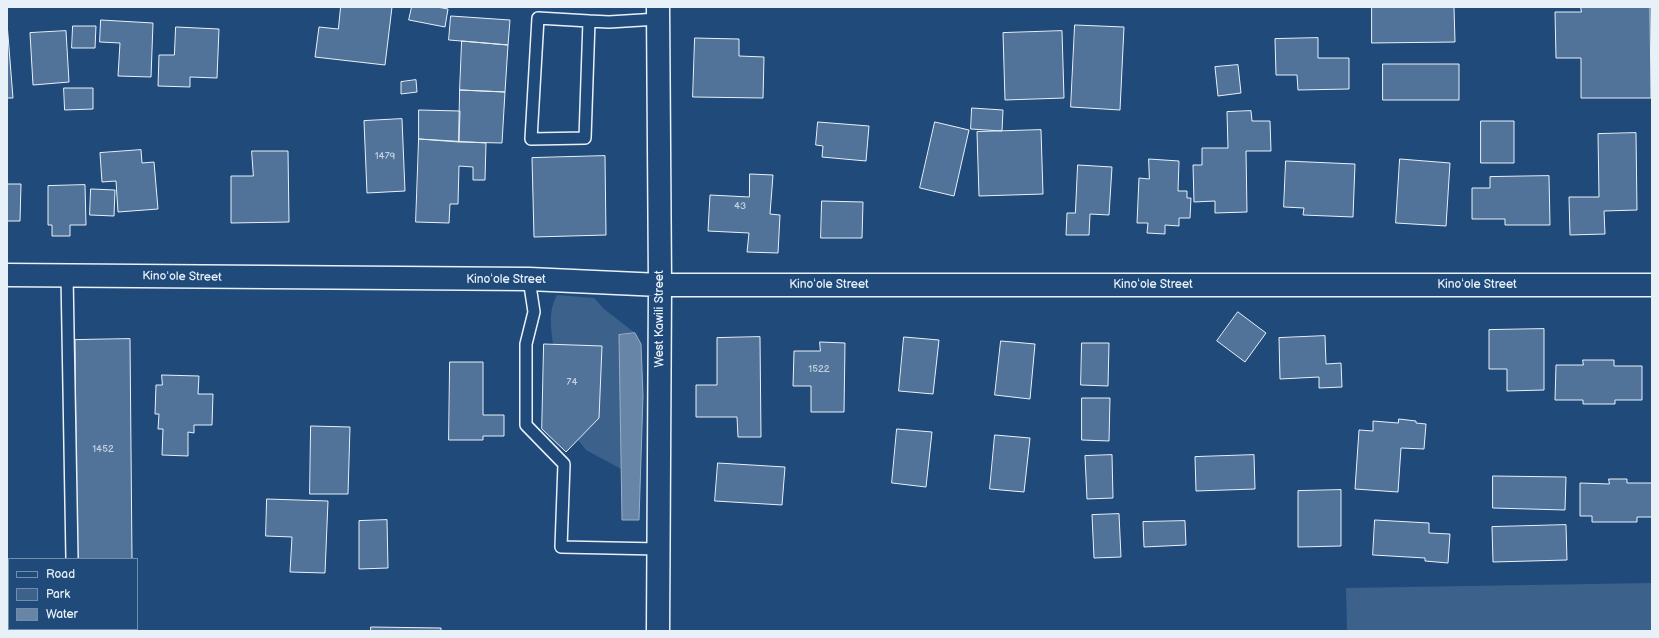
<!DOCTYPE html>
<html>
<head>
<meta charset="utf-8">
<style>
	body { margin:0 }
	#map { position:relative; width:1659px; height:638px; overflow:hidden; background:#1f4a7a; font-family:"Balsamiq Sans",sans-serif }
	canvas { display:block }
	.frame { position:absolute; inset:0; border:8px solid #e8f1f8; pointer-events:none }
	.legend { position:absolute; left:8px; top:558px; width:130px; height:72px; box-sizing:border-box; background:#1f4a7a; border:1px solid #6f8dac; margin:0; padding:5px 7px; list-style:none; font-size:12px; color:#e8f1f8 }
	.legend li { display:flex; align-items:center; gap:8px; height:20px }
	.legend b { width:20px; border:1px solid #6f8dac }
</style>
</head>
<body>
<div id="map">
<canvas width="1659" height="638"></canvas>
<div class="frame"></div>
<ul class="legend">
<li><b style="height:5px;background:#1f4a7a"></b>Road</li>
<li><b style="height:11px;background:#3c628c"></b>Park</li>
<li><b style="height:11px;background:#6685a7"></b>Water</li>
</ul>
</div>
<script>
const context = document.querySelector('canvas').getContext('2d');
context.lineJoin = 'round';
function fillPath(path, color) { context.fillStyle = color; context.fill(path, 'evenodd'); }
function stroke(path, color, width, dash) { context.strokeStyle = color; context.lineWidth = width; context.lineCap = dash ? 'butt' : 'round'; context.setLineDash(dash || []); context.stroke(path); }
function write(font, color, halo, rows, align = 'center') {
  context.font = font + ' "Balsamiq Sans",sans-serif'; context.lineWidth = 3; context.setLineDash([]); context.textBaseline = 'middle'; context.strokeStyle = halo; context.fillStyle = color; for (const [text, x, y, turn = 0] of rows) {
    context.save(); context.translate(x, y); context.rotate((+turn || 0) * Math.PI / 180); context.textAlign = isNaN(turn) ? turn : align; if (halo) context.strokeText(text, 0, 0); context.fillText(text, 0, 0); context.restore();
  }
}
fillPath(new Path2D(`
	M 557,295 L 594,298 L 604,309 L 635,333 L 619,336 L 621,469 L 586,450 L 578,440 L 599,418 L 602,346 L 553,344 C 551,325 548,313 557,295 Z
	M 1652,583 L 1652,631 L 1347,631 L 1346,588 Z`), '#3c628c');
const water = new Path2D(`
	M 635,333 L 641,344 L 643,396 L 639,520 L 622,520 L 619,335 Z`);
fillPath(water, '#6685a7');
stroke(water, '#9ab0c7', 1);
const building = new Path2D(`
	M 341,7 L 392,7 L 385,65 L 315,57 L 319,27 L 338,29 Z
	M 412,7 L 437,7 L 448,9 L 445,27 L 409,20 Z
	M 1372,7 L 1454,7 L 1455,42 L 1372,43 Z
	M 1581,7 L 1650,7 L 1651,98 L 1581,98 L 1581,58 L 1556,58 L 1555,12 L 1581,12 Z
	M 451,16 L 510,20 L 508,45 L 449,40 Z
	M 101,20 L 153,23 L 151,77 L 118,76 L 120,43 L 100,42 Z
	M 7,23 L 13,98 L 7,98 Z
	M 1075,25 L 1124,27 L 1120,110 L 1071,107 Z
	M 73,26 L 96,26 L 95,48 L 72,48 Z
	M 176,27 L 219,29 L 217,78 L 190,77 L 190,87 L 158,86 L 159,55 L 174,55 Z
	M 66,31 L 69,82 L 33,85 L 30,33 Z
	M 1062,31 L 1064,98 L 1005,100 L 1003,33 Z
	M 695,38 L 739,39 L 739,56 L 764,57 L 763,98 L 693,97 Z
	M 1318,38 L 1318,58 L 1349,58 L 1349,89 L 1298,90 L 1297,75 L 1276,75 L 1275,39 Z
	M 462,41 L 508,45 L 505,92 L 460,90 Z
	M 1383,64 L 1459,64 L 1459,100 L 1383,100 Z
	M 1238,65 L 1241,93 L 1218,96 L 1215,67 Z
	M 416,80 L 417,92 L 401,94 L 401,82 Z
	M 64,88 L 93,88 L 93,109 L 65,110 Z
	M 460,90 L 505,92 L 502,143 L 459,142 Z
	M 972,108 L 1003,110 L 1002,131 L 971,129 Z
	M 419,110 L 460,111 L 459,142 L 419,139 Z
	M 1251,111 L 1252,121 L 1270,121 L 1271,151 L 1246,151 L 1247,212 L 1215,213 L 1215,201 L 1194,202 L 1193,165 L 1202,165 L 1202,148 L 1228,148 L 1227,112 Z
	M 402,119 L 405,191 L 367,193 L 364,121 Z
	M 1481,121 L 1514,121 L 1514,163 L 1481,163 Z
	M 818,122 L 869,126 L 866,161 L 822,157 L 823,146 L 816,145 Z
	M 935,122 L 969,130 L 954,196 L 920,188 Z
	M 1041,130 L 1043,194 L 979,196 L 977,132 Z
	M 1636,133 L 1637,210 L 1604,211 L 1605,234 L 1570,235 L 1569,197 L 1599,197 L 1598,134 Z
	M 419,139 L 486,143 L 485,180 L 473,180 L 473,167 L 459,166 L 458,204 L 450,204 L 449,223 L 416,222 Z
	M 141,150 L 142,163 L 154,162 L 158,209 L 118,212 L 116,181 L 102,182 L 100,153 Z
	M 252,151 L 288,151 L 289,222 L 231,223 L 231,176 L 253,176 Z
	M 605,156 L 606,235 L 534,237 L 532,158 Z
	M 1149,159 L 1179,161 L 1178,191 L 1187,191 L 1187,198 L 1191,198 L 1190,218 L 1179,218 L 1179,226 L 1165,225 L 1165,234 L 1147,233 L 1148,223 L 1137,223 L 1139,178 L 1149,179 Z
	M 1400,159 L 1450,163 L 1446,226 L 1396,223 Z
	M 1286,161 L 1355,164 L 1353,217 L 1303,215 L 1304,208 L 1284,207 Z
	M 1078,165 L 1112,167 L 1109,215 L 1090,214 L 1089,235 L 1066,235 L 1067,213 L 1075,213 Z
	M 750,174 L 773,175 L 770,214 L 780,215 L 778,253 L 747,252 L 749,233 L 708,231 L 710,195 L 749,197 Z
	M 1549,176 L 1550,225 L 1505,225 L 1505,219 L 1472,219 L 1472,188 L 1490,188 L 1490,177 Z
	M 7,184 L 21,184 L 20,221 L 7,221 Z
	M 85,185 L 86,225 L 70,225 L 70,236 L 52,236 L 52,225 L 48,225 L 48,186 Z
	M 91,189 L 115,190 L 114,216 L 90,215 Z
	M 822,201 L 863,202 L 862,238 L 821,238 Z
	M 1238,312 L 1266,333 L 1245,362 L 1217,341 Z
	M 1544,329 L 1544,390 L 1507,391 L 1507,369 L 1489,369 L 1489,330 Z
	M 1325,336 L 1326,364 L 1341,363 L 1342,387 L 1319,388 L 1319,377 L 1280,379 L 1279,338 Z
	M 760,337 L 761,437 L 738,437 L 737,417 L 696,417 L 696,385 L 717,385 L 717,338 Z
	M 904,337 L 939,340 L 933,394 L 899,391 Z
	M 130,339 L 132,559 L 77,559 L 75,340 Z
	M 1001,341 L 1035,344 L 1030,399 L 995,395 Z
	M 820,342 L 845,343 L 844,412 L 811,412 L 811,386 L 793,386 L 794,351 L 820,351 Z
	M 1082,343 L 1109,343 L 1108,386 L 1081,385 Z
	M 544,344 L 602,346 L 599,418 L 566,452 L 542,429 Z
	M 1583,360 L 1614,360 L 1614,366 L 1642,366 L 1642,400 L 1615,400 L 1615,404 L 1583,404 L 1583,400 L 1555,400 L 1556,365 L 1583,365 Z
	M 450,362 L 483,362 L 483,415 L 504,415 L 504,436 L 483,436 L 483,440 L 449,440 Z
	M 162,375 L 199,376 L 198,394 L 213,394 L 212,425 L 194,425 L 194,433 L 188,432 L 188,456 L 162,455 L 163,429 L 158,429 L 159,414 L 155,414 L 156,385 L 162,385 Z
	M 1082,398 L 1110,398 L 1109,441 L 1082,440 Z
	M 1399,419 L 1416,421 L 1416,423 L 1426,424 L 1424,449 L 1401,448 L 1398,492 L 1355,489 L 1359,430 L 1373,431 L 1373,421 L 1398,423 Z
	M 311,426 L 350,427 L 348,494 L 310,494 Z
	M 897,429 L 932,432 L 926,487 L 892,483 Z
	M 995,435 L 1030,438 L 1024,492 L 990,489 Z
	M 1112,455 L 1113,498 L 1087,499 L 1085,456 Z
	M 1254,455 L 1255,489 L 1196,491 L 1195,457 Z
	M 718,463 L 785,467 L 782,505 L 715,501 Z
	M 1493,476 L 1566,477 L 1565,510 L 1493,508 Z
	M 1609,479 L 1627,479 L 1627,483 L 1652,483 L 1652,517 L 1637,517 L 1637,522 L 1592,522 L 1592,516 L 1580,516 L 1580,483 L 1609,484 Z
	M 1341,490 L 1341,546 L 1298,547 L 1298,491 Z
	M 267,499 L 328,501 L 325,573 L 290,572 L 292,537 L 266,536 Z
	M 1119,514 L 1121,557 L 1094,558 L 1092,515 Z
	M 387,520 L 388,568 L 359,569 L 359,521 Z
	M 1375,520 L 1429,523 L 1429,533 L 1450,534 L 1448,563 L 1425,561 L 1425,558 L 1373,555 Z
	M 1185,521 L 1186,545 L 1144,547 L 1143,522 Z
	M 1566,525 L 1567,560 L 1493,562 L 1492,527 Z
	M 371,627 L 441,628 L 441,631 L 371,631 Z`);
fillPath(building, '#517399');
stroke(building, '#e8f1f8', 1);
const service = new Path2D(`
	M 538,18 L 589,21 L 585,138 L 531,139 Z
	M 589,21 L 609,22 L 658,19
	M 67,275 L 72,559
	M 529,279 L 534,312 L 526,344 L 526,425 L 564,464 L 561,547 L 659,549
	M 7,581 L 9,581`);
const tertiary = new Path2D(`
	M 658,7 L 660,285 L 658,631
	M 7,275 L 529,279 L 660,285 L 1652,285`);
stroke(service, '#e8f1f8', 14);
stroke(tertiary, '#e8f1f8', 25);
stroke(service, '#1f4a7a', 11);
stroke(tertiary, '#1f4a7a', 22);
write('10px', '#c2d2e0', null, [
	["1479",385,156],
	["43",740,206],
	["1522",819,369],
	["74",572,382],
	["1452",103,449]
]);
write('12px', '#e8f1f8', '#1f4a7a', [
	["Kinoʻole Street",182,277,1],
	["Kinoʻole Street",506,280],
	["Kinoʻole Street",829,285],
	["Kinoʻole Street",1153,285],
	["Kinoʻole Street",1477,285],
	["West Kawili Street",660,319,-90]
]);
</script>
</body>
</html>
